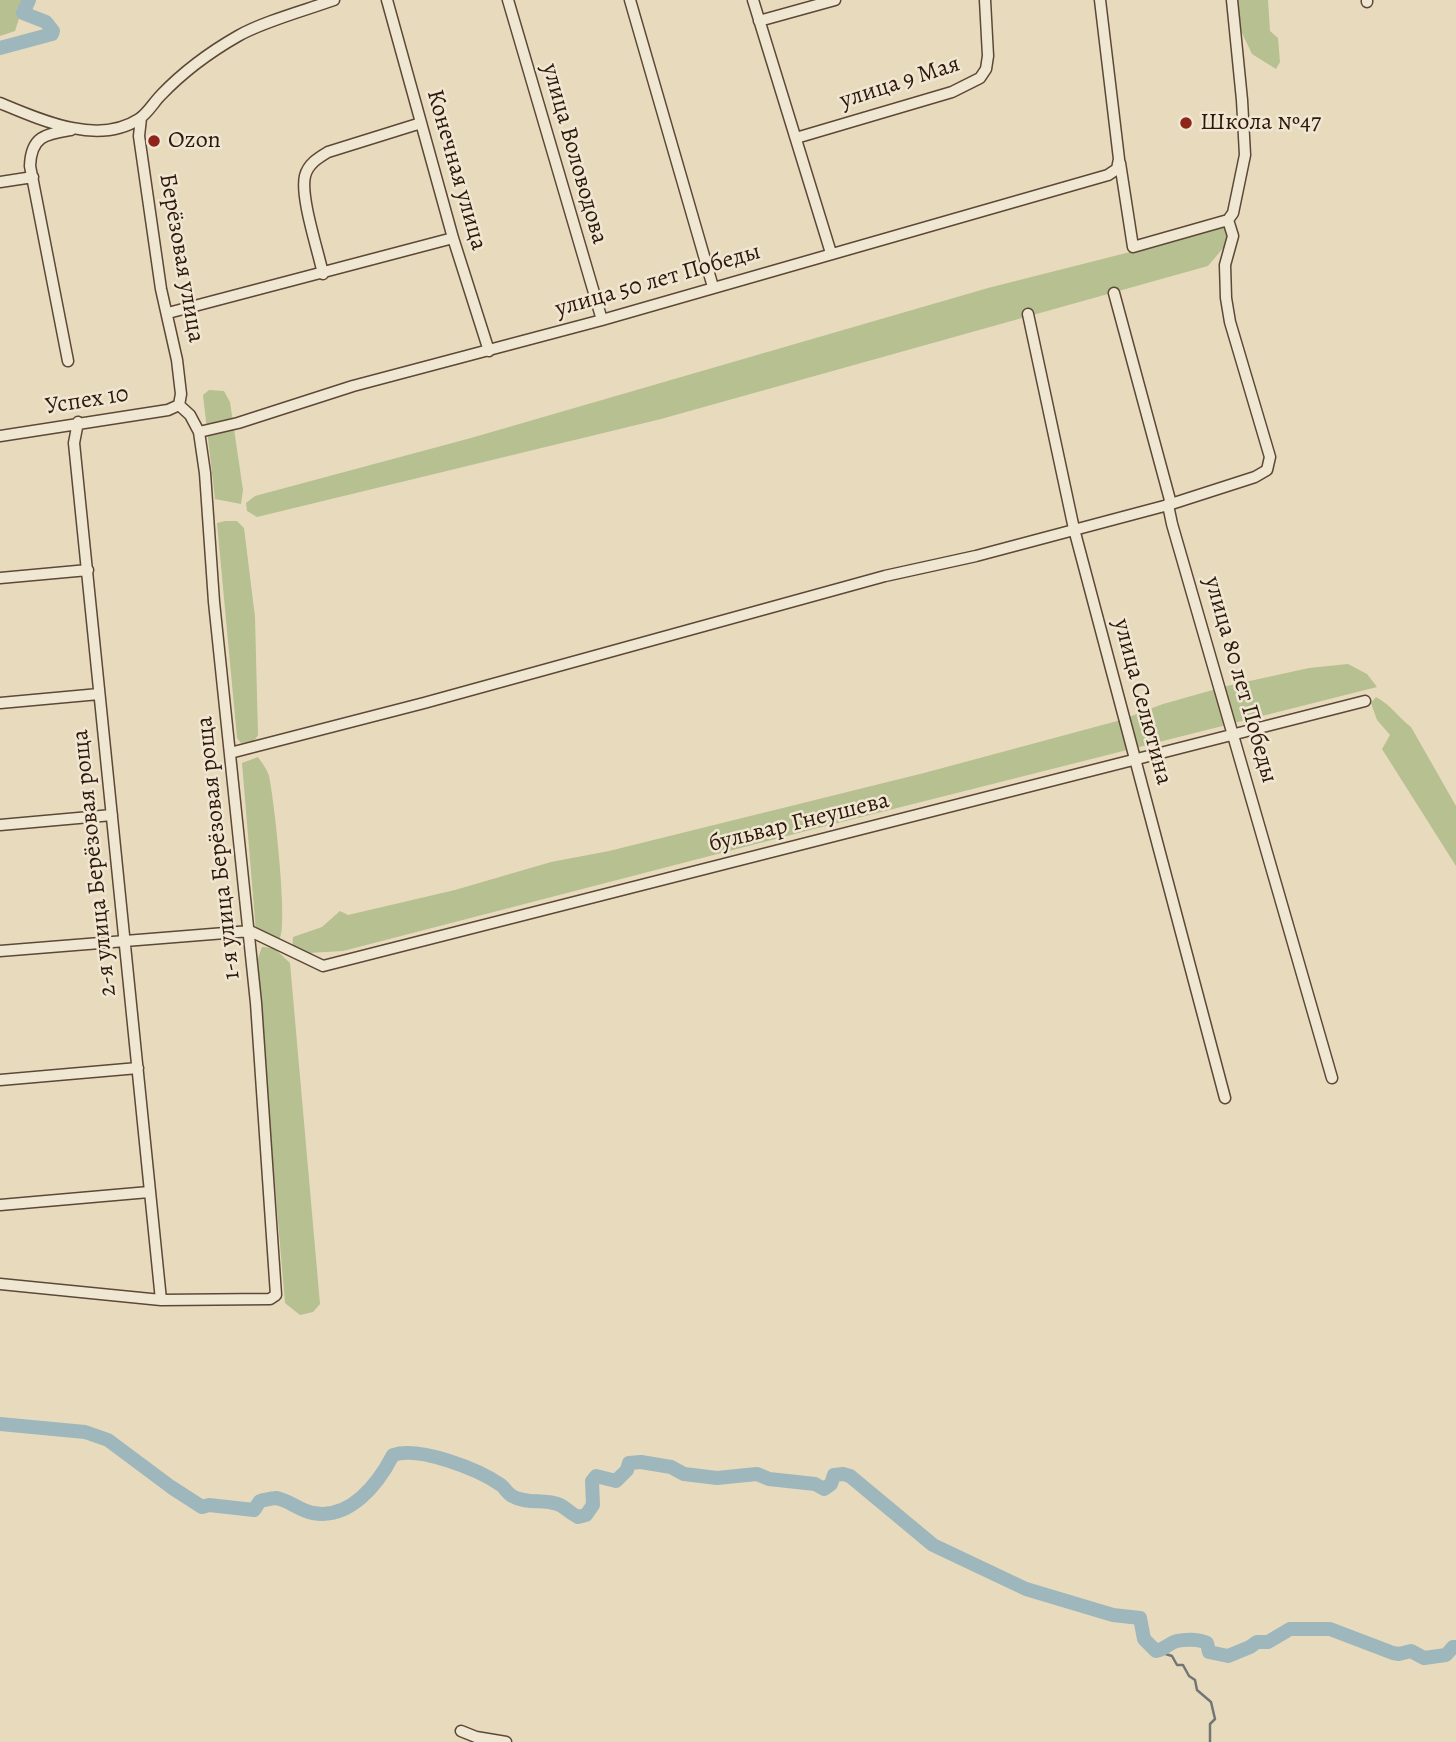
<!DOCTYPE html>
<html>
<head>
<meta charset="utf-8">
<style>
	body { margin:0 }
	canvas { display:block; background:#e8dabc }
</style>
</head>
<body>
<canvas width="1456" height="1742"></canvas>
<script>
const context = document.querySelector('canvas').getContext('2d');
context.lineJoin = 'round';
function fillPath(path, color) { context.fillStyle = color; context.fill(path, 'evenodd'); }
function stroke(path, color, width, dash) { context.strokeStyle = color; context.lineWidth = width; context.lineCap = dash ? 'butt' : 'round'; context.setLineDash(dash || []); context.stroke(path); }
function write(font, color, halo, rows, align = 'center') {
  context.font = font + ' Alegreya,serif'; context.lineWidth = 5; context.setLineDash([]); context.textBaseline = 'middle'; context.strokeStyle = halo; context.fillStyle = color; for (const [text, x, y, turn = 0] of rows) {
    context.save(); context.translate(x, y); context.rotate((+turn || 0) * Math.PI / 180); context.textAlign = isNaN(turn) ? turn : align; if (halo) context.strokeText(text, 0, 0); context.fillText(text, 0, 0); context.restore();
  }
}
fillPath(new Path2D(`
	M 0,0 L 25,0 L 15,31 L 0,36 Z
	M 1237,0 L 1268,0 L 1270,31 L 1278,38 L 1280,62 L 1276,69 L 1252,54 L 1241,31 Z
	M 1220,222 L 1229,234 L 1224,247 L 1208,266 L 661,419 L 257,517 L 247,511 L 246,503 L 255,496 L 471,438 L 988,288 L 1138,250 Z
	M 209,390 L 224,391 L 230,402 L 243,490 L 241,504 L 215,499 L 203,395 Z
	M 225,521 L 237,521 L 244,528 L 255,617 L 258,735 L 254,741 L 241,743 L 237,738 L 217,523 Z
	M 1348,664 L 1367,674 L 1377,687 L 810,830 L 343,951 L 308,953 L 292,950 L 293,937 L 322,927 L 340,911 L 348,915 L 455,890 L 551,862 L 609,851 L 924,773 L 1121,720 L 1163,704 L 1227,686 L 1309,668 Z
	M 1376,697 C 1391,705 1398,717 1411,727 L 1456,806 L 1456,866 L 1382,749 L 1390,735 L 1377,720 L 1371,703 Z
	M 258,757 C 262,763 267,769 269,776 C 274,798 288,924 280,938 L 269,939 L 256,932 L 242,763 Z
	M 262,947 L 274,948 L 290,963 L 320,1304 L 313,1312 L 300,1315 L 285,1303 L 256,964 Z`), '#b6c091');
stroke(new Path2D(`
	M 1156,1651 L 1172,1656 L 1177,1665 L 1183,1665 L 1189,1676 L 1195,1680 L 1197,1690 L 1211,1702 L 1215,1719 L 1210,1724 L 1210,1742`), '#727776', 2.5);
stroke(new Path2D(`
	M 0,48 L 52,34 L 53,31 L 46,22 L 23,13 L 29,0
	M 0,1424 L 85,1432 L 108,1440 L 171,1487 L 202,1507 L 209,1505 L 254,1510 L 260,1501 C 265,1500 272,1498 276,1498 C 289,1500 300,1511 313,1513 C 350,1520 378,1484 393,1455 C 419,1446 478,1469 501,1485 C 505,1488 507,1493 512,1496 C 528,1505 544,1498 560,1505 C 566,1508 571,1514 578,1517 L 586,1515 L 593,1505 L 592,1481 L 596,1476 L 616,1481 L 627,1470 L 629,1463 L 641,1462 L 671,1467 L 684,1474 L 717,1478 L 757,1474 L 769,1479 L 815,1484 L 824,1489 L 831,1484 L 834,1475 L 843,1474 L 850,1476 L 933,1545 L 1026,1589 L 1113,1615 L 1140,1618 L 1144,1639 L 1156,1651 C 1164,1650 1169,1643 1177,1641 C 1185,1639 1199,1639 1207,1643 L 1209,1652 L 1228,1656 L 1250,1647 L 1257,1642 L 1268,1642 L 1290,1629 L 1330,1629 L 1393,1653 L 1399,1654 L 1411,1651 L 1424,1658 L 1446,1655 L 1453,1647 L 1456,1647`), '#9eb7bd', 14);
const street = new Path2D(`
	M 387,0 L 453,238 L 489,351
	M 508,0 L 602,320
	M 630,0 L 713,287
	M 753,0 L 831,253
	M 1367,0 L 1367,2
	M 759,21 L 835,0
	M 0,103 C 41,120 98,146 139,119 C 148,113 154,102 161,95 C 183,72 210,52 238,36 C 262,22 306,10 334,0
	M 141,118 L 139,136 L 161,289 L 177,360 L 181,394 L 179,405
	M 796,138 L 952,92 L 980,78 L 986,69 L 988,56 L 985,0
	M 1120,163 L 1133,247 L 1228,220
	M 0,182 L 33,177
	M 323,274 C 318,250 300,197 305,176 C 308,164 318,158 328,152 L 421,123
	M 1114,293 L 1170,500 L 1168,505 L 1172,524 L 1332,1078
	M 168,313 L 453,238
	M 1028,314 L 1074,529 L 1225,1098
	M 68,361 L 30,166 C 31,136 46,134 71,130
	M 78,422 L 74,443 L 161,1300
	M 199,432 L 238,423 L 353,386 L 602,320 L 1108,175 L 1117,169 L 1119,159 L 1100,0
	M 0,436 L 168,410 L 179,405
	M 0,578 L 88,570
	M 0,703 L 99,694
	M 230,753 L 424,703 L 885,576 L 976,556 L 1168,505 L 1255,477 L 1267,470 L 1270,457 L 1230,322 L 1226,298 L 1225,265 L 1233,236 L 1228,220 L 1233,213 L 1245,155 L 1242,100 L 1232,0
	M 0,825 L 112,815
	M 0,951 L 250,931 L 323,966 L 1365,701
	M 0,1080 L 138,1068
	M 0,1205 L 149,1192
	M 0,1284 L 161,1300 L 270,1299 L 276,1295 L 256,1003 L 214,602 L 205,473 L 199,432 L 190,415 L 179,405
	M 461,1731 L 476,1737 L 506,1742`);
stroke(street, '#5d4837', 13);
stroke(street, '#f0e7d3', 10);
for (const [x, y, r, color] of [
	[1186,123,7,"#8f2418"],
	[154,141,7,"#8f2418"]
]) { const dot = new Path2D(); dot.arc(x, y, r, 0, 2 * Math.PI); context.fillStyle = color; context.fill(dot); stroke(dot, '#f0e7d3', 2.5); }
write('24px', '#2f170b', '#f0e7d3', [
	["улица 9 Мая",900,83,-18],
	["улица Воловодова",574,154,74],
	["Конечная улица",456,170,74],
	["Берёзовая улица",181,258,80],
	["улица 50 лет Победы",658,281,-16],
	["Успех 10",87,401,-9],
	["улица 80 лет Победы",1240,680,74],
	["улица Селютина",1142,702,75],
	["бульвар Гнеушева",799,823,-14],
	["1-я улица Берёзовая роща",219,848,-96],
	["2-я улица Берёзовая роща",95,863,-96]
]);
write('24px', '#2f170b', '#f0e7d3', [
	["Школа №47",1200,123],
	["Ozon",168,141]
], 'left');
</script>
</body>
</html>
